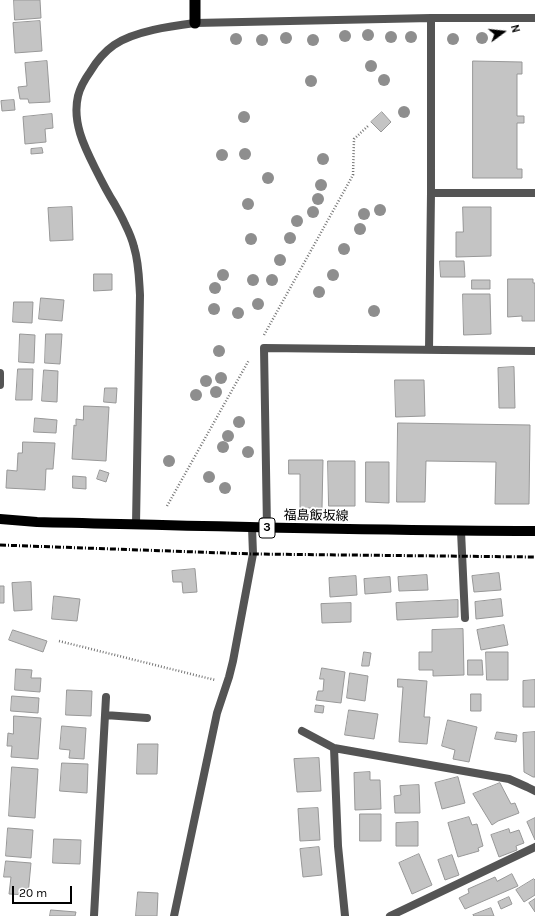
<!DOCTYPE html>
<html>
<head>
<meta charset="utf-8">
<style>
	body { margin:0 }
	#map { position:relative; width:535px; height:916px; overflow:hidden; background:#fff; font-family:Karla,sans-serif }
	canvas { display:block }
	.north { position:absolute; left:483px; top:12px; width:40px; height:40px; -webkit-text-stroke:3px #fff; paint-order:stroke; rotate:75deg; font-size:11px; font-weight:700; line-height:16px; text-align:center; color:#000 }
	.north::after { content:''; display:block; margin:auto; width:14px; height:18px; background:#000; clip-path:polygon(50% 0,100% 100%,50% 72%,0 100%) }
	.scale { position:absolute; left:12px; top:886px; width:60px; height:18px; box-sizing:border-box; border:2px solid #000; border-top:0; padding-left:5px; font-size:12px; line-height:14px; white-space:nowrap; color:#000; -webkit-text-stroke:3px #fff; paint-order:stroke }
</style>
</head>
<body>
<div id="map">
<canvas width="535" height="916"></canvas>
<div class="north">N</div>
<div class="scale">20 m</div>
</div>
<script>
const context = document.querySelector('canvas').getContext('2d');
context.lineJoin = 'round';
function fillPath(path, color) { context.fillStyle = color; context.fill(path, 'evenodd'); }
function stroke(path, color, width, dash) { context.strokeStyle = color; context.lineWidth = width; context.lineCap = dash ? 'butt' : 'round'; context.setLineDash(dash || []); context.stroke(path); }
function write(font, color, halo, rows, align = 'center') {
  context.font = font + ' Karla,"Noto Sans JP",sans-serif'; context.lineWidth = 4; context.setLineDash([]); context.textBaseline = 'middle'; context.strokeStyle = halo; context.fillStyle = color; for (const [text, x, y, turn = 0] of rows) {
    context.save(); context.translate(x, y); context.rotate((+turn || 0) * Math.PI / 180); context.textAlign = isNaN(turn) ? turn : align; if (halo) context.strokeText(text, 0, 0); context.fillText(text, 0, 0); context.restore();
  }
}
const building = new Path2D(`
	M 14,0 L 40,0 L 41,18 L 15,20 Z
	M 40,21 L 42,51 L 15,53 L 13,23 Z
	M 47,61 L 50,102 L 29,103 L 28,99 L 20,99 L 18,87 L 27,86 L 25,63 Z
	M 473,61 L 522,62 L 522,74 L 517,74 L 517,116 L 524,116 L 524,123 L 517,123 L 517,169 L 522,169 L 522,178 L 473,178 Z
	M 14,100 L 15,110 L 2,111 L 1,101 Z
	M 382,112 L 391,122 L 381,132 L 371,122 Z
	M 52,114 L 53,128 L 45,129 L 46,142 L 25,144 L 23,117 Z
	M 42,148 L 43,153 L 31,154 L 31,149 Z
	M 72,207 L 73,240 L 50,241 L 48,208 Z
	M 463,207 L 491,207 L 491,256 L 456,257 L 456,232 L 463,232 Z
	M 440,261 L 464,261 L 465,277 L 441,277 Z
	M 94,274 L 112,274 L 112,290 L 94,291 Z
	M 508,279 L 533,279 L 533,283 L 535,283 L 535,321 L 522,321 L 522,316 L 508,317 Z
	M 472,280 L 490,280 L 490,289 L 472,289 Z
	M 463,294 L 490,294 L 491,334 L 464,335 Z
	M 41,298 L 64,300 L 62,321 L 39,319 Z
	M 14,302 L 33,302 L 32,323 L 13,322 Z
	M 20,334 L 35,335 L 34,363 L 19,362 Z
	M 46,334 L 62,334 L 60,364 L 45,363 Z
	M 514,367 L 515,408 L 499,408 L 498,368 Z
	M 18,369 L 33,369 L 32,400 L 16,400 Z
	M 44,370 L 58,371 L 57,402 L 42,401 Z
	M 395,380 L 424,380 L 425,416 L 396,417 Z
	M 105,388 L 117,388 L 116,403 L 104,402 Z
	M 84,406 L 109,407 L 106,461 L 72,459 L 74,425 L 76,426 L 76,419 L 83,420 Z
	M 35,418 L 57,420 L 56,433 L 34,432 Z
	M 398,423 L 530,425 L 529,504 L 495,504 L 496,462 L 426,461 L 425,502 L 397,502 Z
	M 23,442 L 55,443 L 53,469 L 46,469 L 45,490 L 6,488 L 7,470 L 17,471 L 18,453 L 22,453 Z
	M 289,460 L 323,460 L 322,508 L 300,508 L 300,474 L 289,474 Z
	M 328,461 L 355,461 L 355,506 L 329,506 Z
	M 366,462 L 389,462 L 389,503 L 366,502 Z
	M 100,470 L 109,473 L 106,482 L 97,479 Z
	M 73,476 L 86,477 L 86,489 L 73,488 Z
	M 195,569 L 197,592 L 183,593 L 182,582 L 173,582 L 172,571 Z
	M 499,573 L 501,590 L 474,592 L 472,576 Z
	M 427,575 L 428,590 L 399,591 L 398,577 Z
	M 356,576 L 357,595 L 330,597 L 329,578 Z
	M 390,577 L 391,592 L 365,594 L 364,579 Z
	M 31,582 L 32,610 L 14,611 L 12,583 Z
	M 0,586 L 4,586 L 4,603 L 0,603 Z
	M 54,596 L 80,599 L 77,621 L 52,619 Z
	M 501,599 L 503,616 L 476,619 L 475,602 Z
	M 458,600 L 458,617 L 397,620 L 396,603 Z
	M 351,603 L 351,622 L 322,623 L 321,604 Z
	M 504,625 L 508,645 L 481,650 L 477,630 Z
	M 463,629 L 464,675 L 433,676 L 433,670 L 419,670 L 419,652 L 432,652 L 432,630 Z
	M 13,630 L 47,641 L 43,652 L 9,640 Z
	M 364,652 L 371,653 L 369,666 L 362,666 Z
	M 486,652 L 508,652 L 508,680 L 487,680 Z
	M 468,660 L 482,660 L 483,675 L 468,675 Z
	M 322,668 L 345,672 L 341,703 L 316,700 L 318,691 L 323,691 L 324,679 L 320,679 Z
	M 16,669 L 32,670 L 31,678 L 41,678 L 40,692 L 15,690 Z
	M 350,673 L 368,676 L 365,701 L 347,698 Z
	M 398,679 L 427,681 L 424,717 L 430,717 L 427,744 L 399,742 L 403,687 L 398,687 Z
	M 535,680 L 535,707 L 523,707 L 523,681 Z
	M 67,690 L 92,691 L 91,716 L 66,715 Z
	M 471,694 L 481,694 L 481,711 L 471,711 Z
	M 12,696 L 39,698 L 38,713 L 11,711 Z
	M 316,705 L 324,706 L 323,713 L 315,712 Z
	M 349,710 L 378,714 L 374,739 L 345,735 Z
	M 14,716 L 41,718 L 38,759 L 11,757 L 12,746 L 7,746 L 8,733 L 13,734 Z
	M 448,720 L 477,727 L 469,762 L 453,759 L 455,750 L 442,746 Z
	M 62,726 L 86,728 L 84,759 L 69,758 L 70,750 L 60,749 Z
	M 497,732 L 517,735 L 516,742 L 495,739 Z
	M 535,732 L 535,777 L 533,777 L 524,772 L 523,733 Z
	M 138,744 L 158,744 L 157,774 L 137,774 Z
	M 319,758 L 321,791 L 297,792 L 294,759 Z
	M 62,763 L 88,764 L 87,793 L 60,791 Z
	M 12,767 L 38,769 L 35,818 L 9,816 Z
	M 370,772 L 370,780 L 380,780 L 381,809 L 355,810 L 354,773 Z
	M 458,777 L 465,803 L 442,809 L 435,783 Z
	M 500,783 L 511,804 L 515,803 L 519,813 L 498,821 L 492,825 L 473,794 Z
	M 419,785 L 420,813 L 395,813 L 394,796 L 401,795 L 400,786 Z
	M 318,808 L 320,840 L 300,841 L 298,809 Z
	M 360,814 L 381,814 L 381,841 L 360,841 Z
	M 469,817 L 472,825 L 477,824 L 483,846 L 478,848 L 479,851 L 458,857 L 448,823 Z
	M 535,818 L 535,840 L 527,822 Z
	M 418,822 L 418,846 L 396,846 L 396,823 Z
	M 8,828 L 33,830 L 31,858 L 6,856 Z
	M 509,829 L 510,833 L 519,830 L 524,843 L 516,846 L 517,850 L 499,857 L 491,835 Z
	M 54,839 L 81,840 L 80,864 L 53,863 Z
	M 319,847 L 322,875 L 303,877 L 300,849 Z
	M 419,854 L 432,885 L 412,894 L 399,863 Z
	M 452,855 L 459,875 L 445,880 L 438,860 Z
	M 6,861 L 31,863 L 28,895 L 9,894 L 11,877 L 4,877 Z
	M 512,874 L 518,886 L 465,909 L 459,898 L 469,893 L 468,889 L 495,877 L 497,881 Z
	M 534,879 L 535,880 L 535,895 L 524,902 L 516,890 Z
	M 138,892 L 158,893 L 157,916 L 136,916 Z
	M 509,897 L 512,904 L 501,909 L 498,902 Z
	M 535,899 L 535,912 L 529,903 Z
	M 491,908 L 494,916 L 474,916 L 473,915 Z
	M 51,910 L 76,912 L 75,916 L 50,916 Z`);
fillPath(building, '#c4c4c4');
stroke(building, '#989898', 1);
stroke(new Path2D(`
	M 264,335 L 353,175 L 354,139 L 368,126
	M 167,506 L 249,360
	M 59,641 L 215,680`), '#767676', 2.5, [1, 2]);
stroke(new Path2D(`
	M 431,193 L 535,193
	M 429,350 L 431,193 L 431,18
	M 0,373 L 0,385
	M 136,524 L 140,295 C 139,279 139,263 134,247 C 132,239 129,232 125,224 C 122,217 118,210 114,203 C 107,192 101,180 95,168 C 84,146 72,122 78,96 C 80,88 85,79 90,72 C 96,62 104,52 114,45 C 134,31 172,26 195,23 L 431,18 L 535,18
	M 267,528 L 264,348 L 535,351
	M 461,531 L 465,618
	M 105,715 L 147,718
	M 302,731 L 334,748 L 509,779 L 527,787 L 535,791
	M 334,748 L 338,846 L 345,916
	M 94,916 L 106,697
	M 174,916 L 217,713 L 229,677 L 233,661 L 253,554 L 252,527
	M 390,916 L 535,847`), '#545454', 8);
stroke(new Path2D(`
	M 0,519 L 37,522 C 203,526 369,531 535,531`), '#000', 10);
stroke(new Path2D(`
	M 195,0 L 195,23`), '#000', 11);
stroke(new Path2D(`
	M 0,545 L 253,554 L 535,557`), '#000', 3, [6, 2, 1, 2]);
context.fillStyle = '#8e8e8e';
for (const [x, y] of [
	[368,35],
	[345,36],
	[391,37],
	[411,37],
	[286,38],
	[482,38],
	[236,39],
	[453,39],
	[262,40],
	[313,40],
	[371,66],
	[384,80],
	[311,81],
	[404,112],
	[244,117],
	[245,154],
	[222,155],
	[323,159],
	[268,178],
	[321,185],
	[318,199],
	[248,204],
	[380,210],
	[313,212],
	[364,214],
	[297,221],
	[360,229],
	[290,238],
	[251,239],
	[344,249],
	[280,260],
	[223,275],
	[333,275],
	[253,280],
	[272,280],
	[215,288],
	[319,292],
	[258,304],
	[214,309],
	[374,311],
	[238,313],
	[219,351],
	[221,378],
	[206,381],
	[216,392],
	[196,395],
	[239,422],
	[228,436],
	[223,447],
	[248,452],
	[169,461],
	[209,477],
	[225,488]
]) { context.beginPath(); context.arc(x, y, 6, 0, 2 * Math.PI); context.fill(); }
for (const [x, y, w] of [
	[267,528,16]
]) { const box = new Path2D(); box.roundRect(x - w / 2, y - 10, w, 20, 3); context.fillStyle = '#fff'; context.fill(box); stroke(box, '#000', 1); }
write('bold 12px', '#000', null, [
	["3",267,528]
]);
write('13px', '#000', '#fff', [
	["福島飯坂線",316,516,1]
]);
</script>
</body>
</html>
